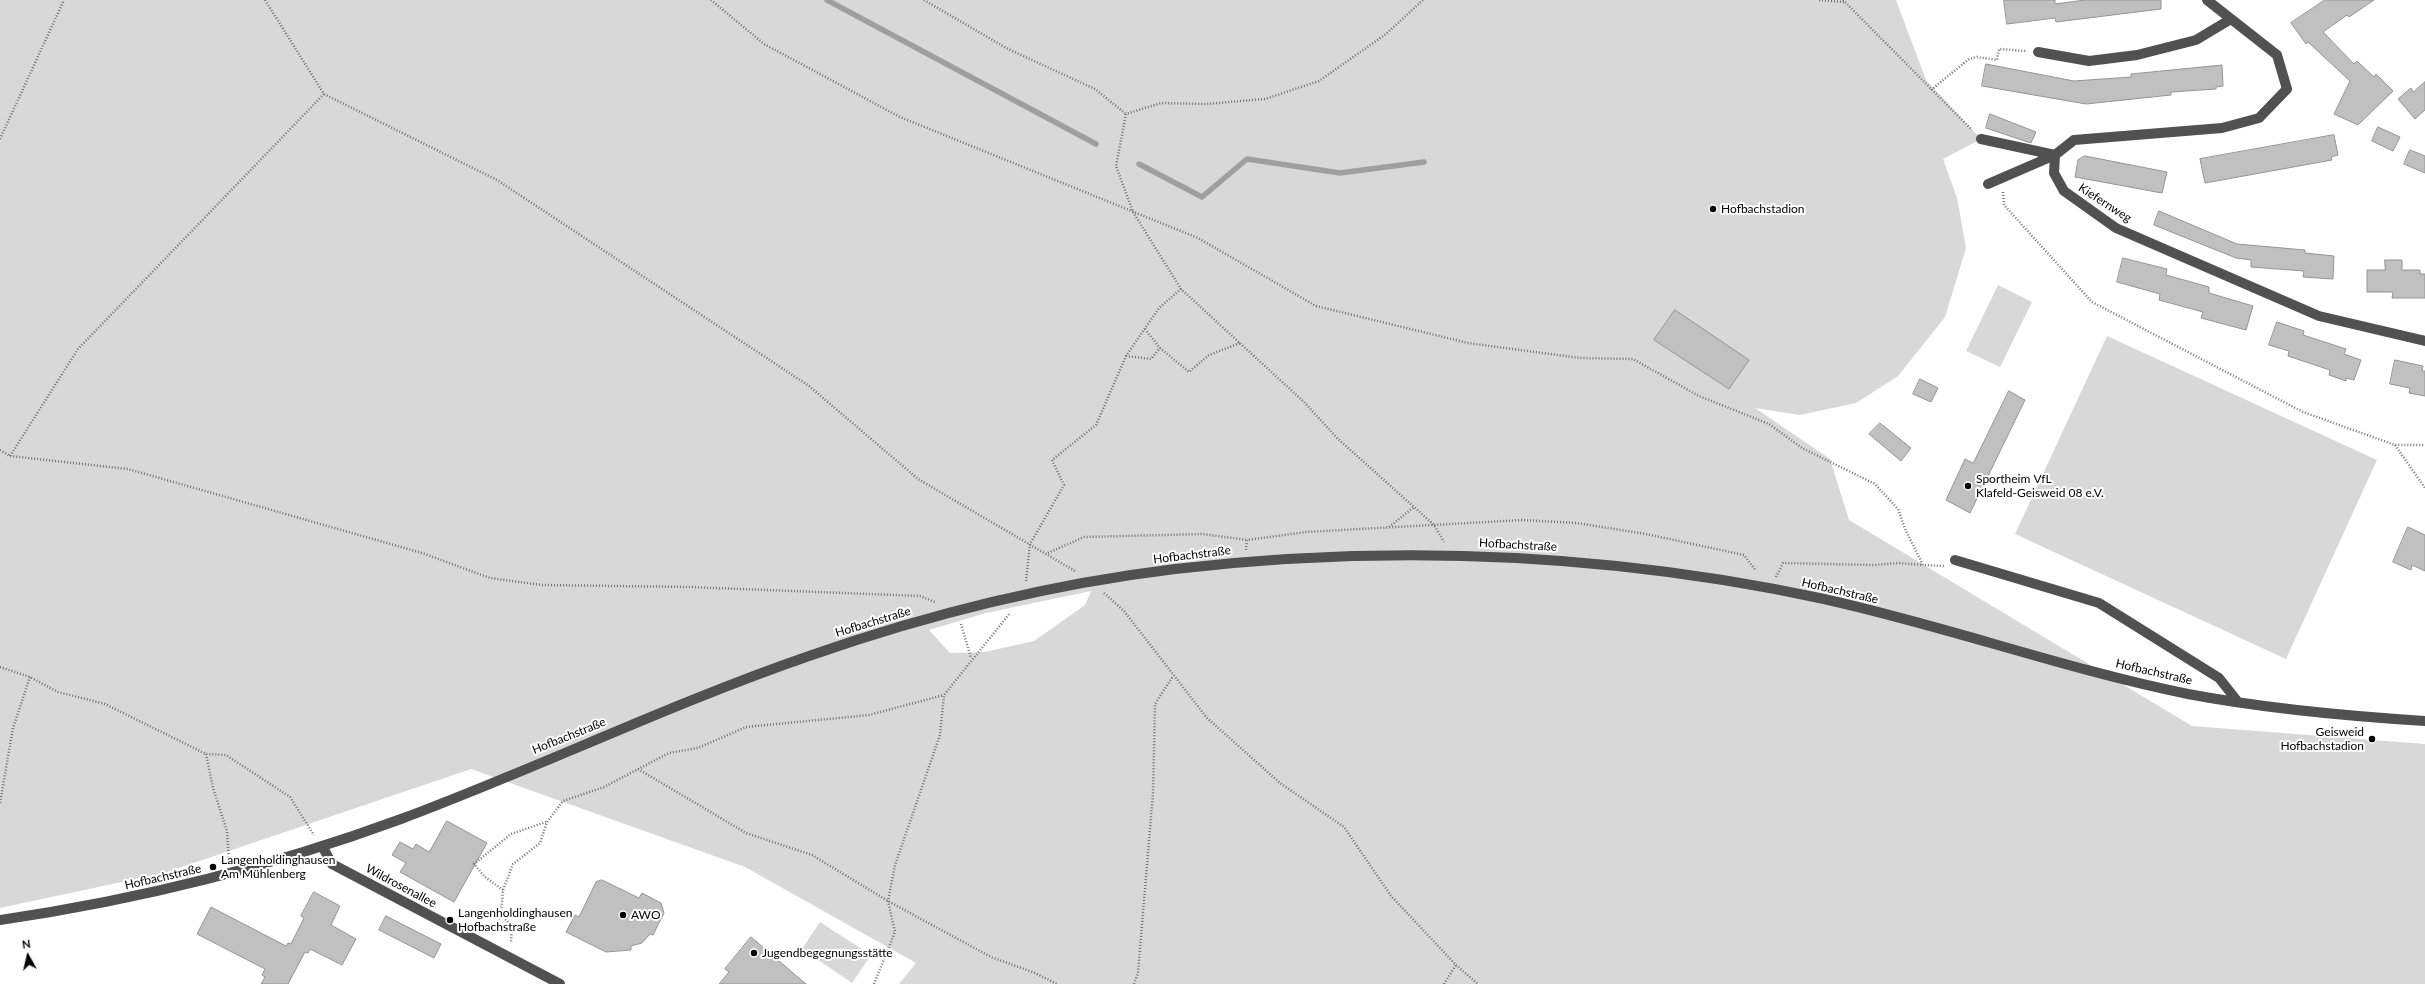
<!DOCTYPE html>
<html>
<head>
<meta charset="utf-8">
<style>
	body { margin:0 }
	#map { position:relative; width:2425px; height:984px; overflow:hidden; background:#fff; font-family:Lato,sans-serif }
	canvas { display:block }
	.north { position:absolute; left:8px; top:936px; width:40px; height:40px; -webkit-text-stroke:3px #fff; paint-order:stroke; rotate:352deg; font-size:11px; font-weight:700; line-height:16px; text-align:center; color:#000 }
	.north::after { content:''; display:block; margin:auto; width:14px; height:18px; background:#000; clip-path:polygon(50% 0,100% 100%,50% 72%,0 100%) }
</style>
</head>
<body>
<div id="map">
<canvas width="2425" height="984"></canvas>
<div class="north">N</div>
</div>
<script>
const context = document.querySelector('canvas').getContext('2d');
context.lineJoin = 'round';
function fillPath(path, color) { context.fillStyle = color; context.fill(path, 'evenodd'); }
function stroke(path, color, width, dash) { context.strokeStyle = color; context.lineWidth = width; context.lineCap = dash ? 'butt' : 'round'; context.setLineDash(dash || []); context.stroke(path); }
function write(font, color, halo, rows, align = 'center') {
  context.font = font + ' Lato,sans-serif'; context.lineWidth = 4; context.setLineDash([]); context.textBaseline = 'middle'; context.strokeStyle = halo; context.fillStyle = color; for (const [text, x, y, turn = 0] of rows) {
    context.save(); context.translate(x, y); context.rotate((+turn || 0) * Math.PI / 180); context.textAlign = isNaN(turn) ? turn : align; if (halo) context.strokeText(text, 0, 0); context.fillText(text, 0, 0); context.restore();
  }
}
fillPath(new Path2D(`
	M 0,0 L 1896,0 L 1926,80 L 1981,139 L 1943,159 L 1957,198 L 1966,248 L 1945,317 L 1898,376 L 1856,403 L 1800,415 L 1755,408 L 1830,459 L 1849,520 L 2192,726 L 2425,744 L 2425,984 L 899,984 L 916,963 L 745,867 L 471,769 L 164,873 L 0,908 ZM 1091,591 L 1085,605 L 1034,641 L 985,652 L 950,653 L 929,630 L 986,613 Z
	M 1998,285 L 2032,302 L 2000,367 L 1966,351 Z
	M 2107,336 L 2377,460 L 2286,659 L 2015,534 Z
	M 820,922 L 871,955 L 852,983 L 802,949 Z`), '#d8d8d8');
stroke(new Path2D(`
	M 827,0 L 1096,144
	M 1139,164 L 1202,197 L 1247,159 L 1340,173 L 1424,162`), '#9f9f9f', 5.5);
const building = new Path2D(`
	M 2004,0 L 2055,0 L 2055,4 L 2085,0 L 2161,0 L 2161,9 L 2056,22 L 2055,18 L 2007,24 Z
	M 2325,0 L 2374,0 L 2349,17 L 2347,15 L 2323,32 L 2354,64 L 2357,61 L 2374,77 L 2376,74 L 2393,91 L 2358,125 L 2334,114 L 2350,81 L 2308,42 L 2306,44 L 2291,23 Z
	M 1986,64 L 2074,81 L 2131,77 L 2131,74 L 2222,65 L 2223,86 L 2216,87 L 2216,89 L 2171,92 L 2171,95 L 2086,104 L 1982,86 Z
	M 2425,82 L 2425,110 L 2415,119 L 2398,99 L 2411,88 L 2413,92 Z
	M 1990,114 L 2036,132 L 2031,143 L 1986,128 Z
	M 2378,127 L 2400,137 L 2393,151 L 2372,141 Z
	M 2334,135 L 2338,155 L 2331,157 L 2332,160 L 2205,183 L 2200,159 Z
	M 2410,150 L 2425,156 L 2425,173 L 2404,164 Z
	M 2085,156 L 2167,172 L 2162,193 L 2075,177 L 2078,160 Z
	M 2159,211 L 2237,244 L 2305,250 L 2305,253 L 2334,256 L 2333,279 L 2303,277 L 2304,271 L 2251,267 L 2251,260 L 2236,258 L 2154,225 Z
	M 2123,258 L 2167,269 L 2166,275 L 2209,287 L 2209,293 L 2253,306 L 2246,330 L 2201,318 L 2203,312 L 2159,300 L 2160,294 L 2117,282 Z
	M 2385,260 L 2402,260 L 2402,270 L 2420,270 L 2420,274 L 2425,274 L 2425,298 L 2392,298 L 2393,292 L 2367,292 L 2367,270 L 2385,270 Z
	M 1675,310 L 1749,360 L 1729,389 L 1654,340 Z
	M 2277,322 L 2304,331 L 2303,335 L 2346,349 L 2344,354 L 2361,360 L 2354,380 L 2346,378 L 2346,381 L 2329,375 L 2330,370 L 2288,356 L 2289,351 L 2269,345 Z
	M 2395,360 L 2423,366 L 2422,371 L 2425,371 L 2425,396 L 2409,393 L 2410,388 L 2390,384 Z
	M 1920,379 L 1938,388 L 1931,402 L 1913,394 Z
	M 2009,391 L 2025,400 L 1970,513 L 1946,500 L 1965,459 L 1973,463 Z
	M 1880,423 L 1911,448 L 1901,461 L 1869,434 Z
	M 2408,527 L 2425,535 L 2425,571 L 2412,565 L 2411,570 L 2393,562 Z
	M 447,821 L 487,843 L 454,902 L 400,872 L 406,863 L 392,855 L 400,842 L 413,849 L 416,844 L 429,852 Z
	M 602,880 L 639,898 L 642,893 L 661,903 L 664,913 L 653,935 L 650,934 L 642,943 L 631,946 L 631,950 L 606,952 L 566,932 L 575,915 L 579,917 L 596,882 Z
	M 314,892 L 340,906 L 331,925 L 356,939 L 342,965 L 310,949 L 308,953 L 305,952 L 288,984 L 261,984 L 265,977 L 262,975 L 265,969 L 197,934 L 211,907 L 286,946 L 288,943 L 291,944 L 304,918 L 301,916 Z
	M 386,916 L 441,944 L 434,958 L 379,930 Z
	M 751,937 L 806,984 L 719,984 L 729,972 L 725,969 Z`);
fillPath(building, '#c0c0c0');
stroke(building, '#959595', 1);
stroke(new Path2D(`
	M 265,0 L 324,94 L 497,180 L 809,386 L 918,479 L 1075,571
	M 711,0 L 764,44 L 900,117 L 1198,238 L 1316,306 L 1468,343 L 1580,358 L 1633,359 L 1699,396 L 1769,424 L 1802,448 L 1875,484 L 1898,509 L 1905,529 L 1923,565 L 1944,566
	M 924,0 L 1008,49 L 1095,89 L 1126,114
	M 1423,0 L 1386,34 L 1319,81 L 1265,99 L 1206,104 L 1161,103 L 1126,114 L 1116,166 L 1133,212 L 1181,289 L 1304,402 L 1337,438 L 1434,525 L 1444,542
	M 1819,0 L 1845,2
	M 1843,0 L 1972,130
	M 1931,90 L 1969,59 L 1977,57 L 1997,60 L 1999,49 L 2026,51
	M 0,139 L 64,0
	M 2003,192 L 2004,205 L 2092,302 L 2303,412 L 2395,445 L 2425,445
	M 1145,329 L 1160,348 L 1189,372 L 1209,355 L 1240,343
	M 1126,356 L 1151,359 L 1160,348
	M 2395,445 L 2425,488
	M 0,450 L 10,456 L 128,469 L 422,553 L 490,578 L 542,585 L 690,587 L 920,596 L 935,602
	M 10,456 L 78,349 L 324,94
	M 1389,527 L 1414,507
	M 1246,550 L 1247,540 L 1306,532 L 1522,520 L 1577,523 L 1646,534 L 1744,555 L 1756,571
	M 1048,553 L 1084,537 L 1203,534 L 1247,540
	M 1776,577 L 1783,563 L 1875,565 L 1898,563 L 1923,565
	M 1026,581 L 1030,544 L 1064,485 L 1052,460 L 1096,425 L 1126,356 L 1159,308 L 1181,289
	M 1104,593 L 1124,611 L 1207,718 L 1280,783 L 1344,827 L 1391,896 L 1456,965 L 1478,984
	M 961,624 L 971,658
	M 0,667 L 30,677 L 58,692 L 105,704 L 206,754 L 226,755 L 290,797 L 314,835
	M 206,754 L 213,788 L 227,831 L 229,860
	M 638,769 L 746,833 L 812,855 L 888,901 L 991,957 L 1035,973 L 1057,984
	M 0,803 L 13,728 L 30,677
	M 503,890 L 485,877 L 474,864 L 511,834 L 546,822
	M 501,915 L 512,926 L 511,942
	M 493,933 L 501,915 L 503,890 L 513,864 L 540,843 L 547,822 L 563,801 L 604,787 L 669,753 L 698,748 L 746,727 L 869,715 L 944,695
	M 874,984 L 895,932 L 888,901 L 895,865 L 940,735 L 944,695 L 1010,613
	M 1134,984 L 1138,973 L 1153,793 L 1155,704 L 1173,676
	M 1444,984 L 1456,965`), '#737373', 2.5, [1, 2]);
stroke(new Path2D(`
	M 2207,0 L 2277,55 L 2287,89 L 2259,118 L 2222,128 L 2074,140 L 2055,155 L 2054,173 L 2064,191 L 2116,228 L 2319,316 L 2425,341
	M 2038,52 L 2089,61 L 2137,55 L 2196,40 L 2231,19
	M 1981,139 L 2055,155 L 1988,184
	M 1955,560 L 2099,603 L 2219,678 L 2238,702
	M 322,846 L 332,864 L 560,984
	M 0,920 C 137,900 271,867 401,819 C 538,768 670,704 809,656 C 926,615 1051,584 1175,569 C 1392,544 1610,553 1824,599 C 1946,626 2065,669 2188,694 C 2267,709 2346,716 2425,721`), '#515151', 10);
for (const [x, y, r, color] of [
	[1713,209,4,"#000"],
	[1968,486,4,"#000"],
	[2372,739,4,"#000"],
	[213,867,4,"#000"],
	[623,915,4,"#000"],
	[450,920,4,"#000"],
	[754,953,4,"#000"]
]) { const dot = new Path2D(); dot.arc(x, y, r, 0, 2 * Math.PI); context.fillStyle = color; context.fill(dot); stroke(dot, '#fff', 1.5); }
write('12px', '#000', '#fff', [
	["Kiefernweg",2105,203,33],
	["Hofbachstraße",1518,545,3],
	["Hofbachstraße",1192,555,-7],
	["Hofbachstraße",1840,591,13],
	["Hofbachstraße",873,622,-17],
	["Hofbachstraße",2154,672,13],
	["Hofbachstraße",569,736,-22],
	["Hofbachstraße",163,877,-13],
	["Wildrosenallee",401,886,28]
]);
write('12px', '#000', '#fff', [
	["Hofbachstadion",1721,209],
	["Sportheim VfL",1976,479],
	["Klafeld-Geisweid 08 e.V.",1976,493],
	["Geisweid",2364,732,"right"],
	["Hofbachstadion",2364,746,"right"],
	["Langenholdinghausen",221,860],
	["Am Mühlenberg",221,874],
	["Langenholdinghausen",458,913],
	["Hofbachstraße",458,927],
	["AWO",631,915],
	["Jugendbegegnungsstätte",762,953]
], 'left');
</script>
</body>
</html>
